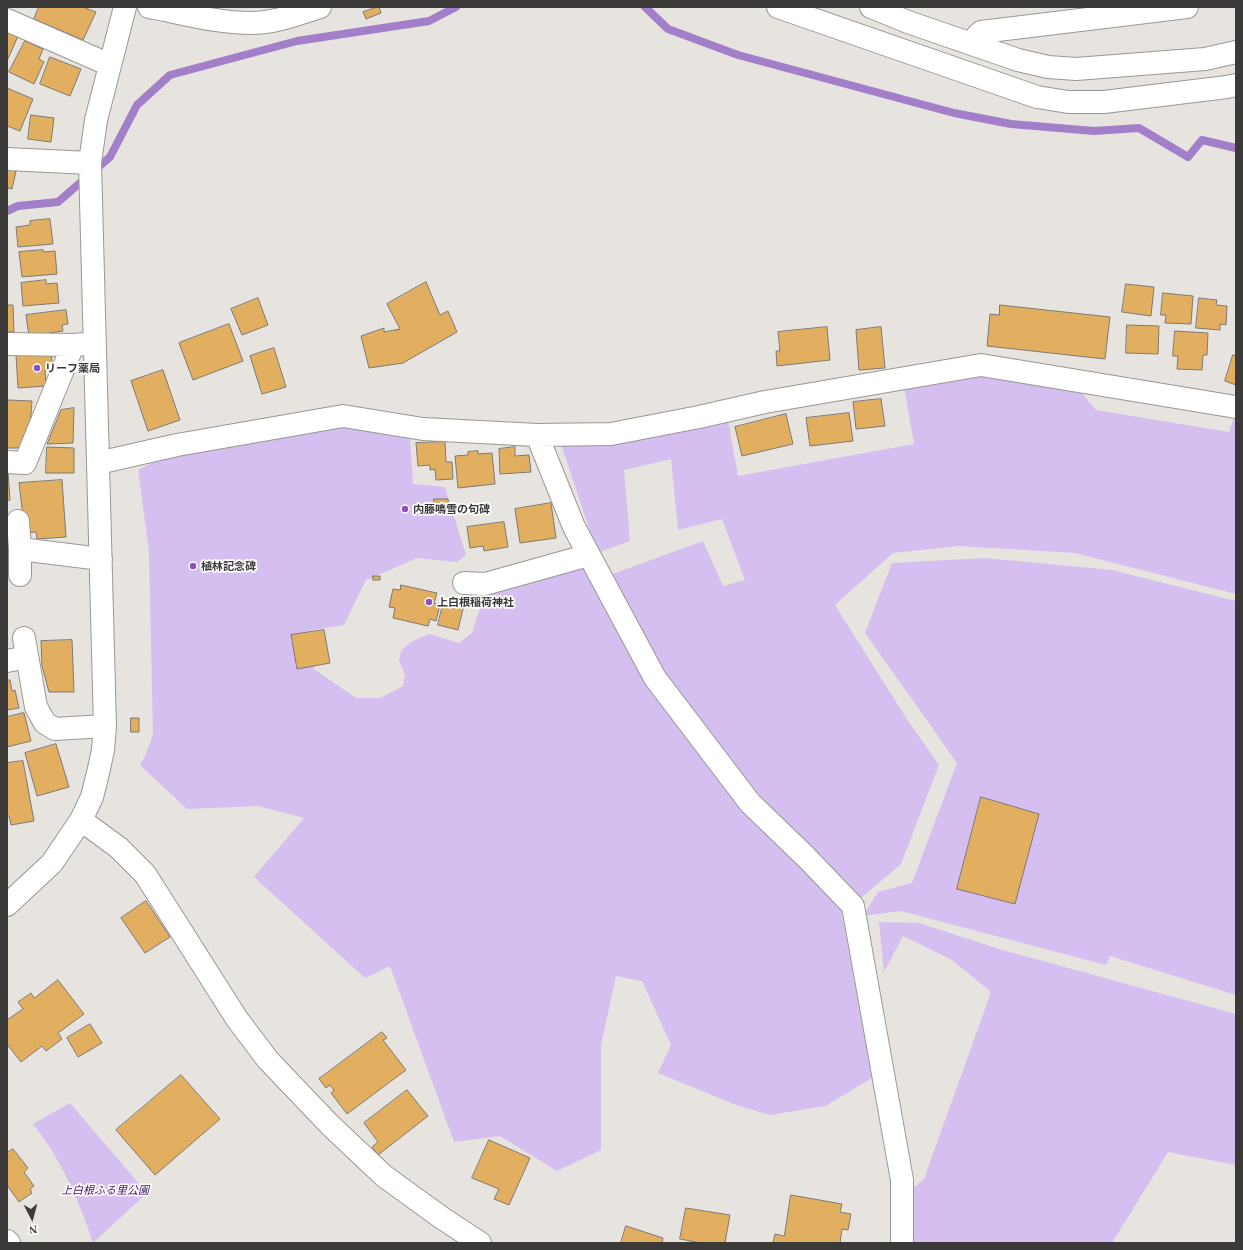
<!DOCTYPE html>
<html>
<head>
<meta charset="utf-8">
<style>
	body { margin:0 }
	#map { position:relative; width:1243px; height:1250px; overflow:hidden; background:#e7e4df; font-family:Georgia,serif }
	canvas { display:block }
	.frame { position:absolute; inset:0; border:8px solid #3b3a38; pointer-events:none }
	.north { position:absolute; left:12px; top:1198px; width:40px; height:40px; -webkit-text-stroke:3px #fff; paint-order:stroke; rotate:174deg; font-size:11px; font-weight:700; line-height:16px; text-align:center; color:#3b3a38 }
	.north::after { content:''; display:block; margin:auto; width:14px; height:18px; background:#3b3a38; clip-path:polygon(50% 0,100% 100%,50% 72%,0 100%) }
</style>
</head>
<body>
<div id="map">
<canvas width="1243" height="1250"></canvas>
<div class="frame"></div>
<div class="north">N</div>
</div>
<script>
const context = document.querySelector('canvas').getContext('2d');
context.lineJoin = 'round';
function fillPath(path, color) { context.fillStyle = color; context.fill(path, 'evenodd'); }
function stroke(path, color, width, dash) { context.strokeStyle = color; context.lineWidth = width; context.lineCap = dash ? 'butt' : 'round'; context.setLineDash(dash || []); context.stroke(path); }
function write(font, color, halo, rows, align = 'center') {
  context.font = font + ' Georgia,"Noto Sans JP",serif'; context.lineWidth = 3.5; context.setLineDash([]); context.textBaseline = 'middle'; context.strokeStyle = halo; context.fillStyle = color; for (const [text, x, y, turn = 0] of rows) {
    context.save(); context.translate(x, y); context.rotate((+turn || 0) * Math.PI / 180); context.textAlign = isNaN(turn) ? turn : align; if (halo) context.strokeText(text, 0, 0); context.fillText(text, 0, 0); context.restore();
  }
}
fillPath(new Path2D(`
	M 990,371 L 1076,386 L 1096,410 L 1229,432 L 1236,412 L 1236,594 L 1075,553 L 959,546 L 893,553 L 835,605 L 908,721 L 939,765 L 901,864 L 842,914 L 856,983 L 872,1078 L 825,1106 L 770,1115 L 736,1105 L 658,1073 L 671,1045 L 642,981 L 616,976 L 601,1045 L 601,1150 L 557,1171 L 500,1136 L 454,1142 L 390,966 L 365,978 L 254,877 L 304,818 L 258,806 L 187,809 L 140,765 L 146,754 L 153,735 L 149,551 L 138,470 L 179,450 L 344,421 L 410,439 L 413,484 L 445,487 L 466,555 L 457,562 L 417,558 L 366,580 L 344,625 L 307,631 L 314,669 L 356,698 L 380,698 L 403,686 L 405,674 L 399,661 L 401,651 L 411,642 L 429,634 L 459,643 L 472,633 L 485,593 L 581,563 L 591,582 L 703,541 L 723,586 L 745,580 L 722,519 L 678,530 L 671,459 L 624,470 L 630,541 L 597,553 L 559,438 L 728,420 L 738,476 L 914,444 L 903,382 Z
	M 985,558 L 1112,570 L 1236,601 L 1236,995 L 1110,956 L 1106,965 L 901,911 L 863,916 L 878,892 L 912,883 L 957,763 L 865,633 L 892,563 Z
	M 879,922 L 919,923 L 999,949 L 1236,1014 L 1236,1165 L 1168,1152 L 1112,1243 L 910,1243 L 910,1191 L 924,1179 L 991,992 L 952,960 L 903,936 L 884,972 Z
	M 70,1103 L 147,1193 L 93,1243 C 79,1200 61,1159 33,1124 Z`), '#d5bef0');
stroke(new Path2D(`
	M 645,7 L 668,29 L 738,55 L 954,113 L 1011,124 L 1094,131 L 1139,128 L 1188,157 L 1202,140 L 1236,148
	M 7,211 L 18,206 L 58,202 L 110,157 L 137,105 L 170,75 L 297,41 L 429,21 L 456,7`), '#a37fc9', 8);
const building = new Path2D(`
	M 39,7 L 83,7 L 96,12 L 83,40 L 34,19 Z
	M 379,7 L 381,13 L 366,19 L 363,12 Z
	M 7,29 L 19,34 L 7,61 Z
	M 25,41 L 43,49 L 39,59 L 44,62 L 34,84 L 9,72 Z
	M 50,57 L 81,69 L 70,96 L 40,84 Z
	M 7,88 L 33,99 L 20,131 L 7,126 Z
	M 31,115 L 54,118 L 51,142 L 28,139 Z
	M 7,169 L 16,171 L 12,189 L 8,188 L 7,192 Z
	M 50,219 L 53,244 L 18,247 L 16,227 L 30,225 L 30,221 Z
	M 43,250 L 43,252 L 55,251 L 57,274 L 22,277 L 19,252 Z
	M 46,280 L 46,284 L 57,283 L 59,303 L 23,306 L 21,283 Z
	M 426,282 L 440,315 L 448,311 L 457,332 L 403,363 L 369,368 L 361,336 L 384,328 L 384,332 L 400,329 L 387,304 Z
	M 1126,284 L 1154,287 L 1151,316 L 1122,312 Z
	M 1163,293 L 1193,296 L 1191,324 L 1165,323 L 1166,315 L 1161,315 Z
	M 258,298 L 268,325 L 242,335 L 231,309 Z
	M 1199,298 L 1217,300 L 1216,305 L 1227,306 L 1226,325 L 1220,324 L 1220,330 L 1196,328 Z
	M 7,305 L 13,305 L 14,332 L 7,332 Z
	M 1000,305 L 1110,317 L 1105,359 L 987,346 L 990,314 L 999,315 Z
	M 66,310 L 68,324 L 62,325 L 63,331 L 29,336 L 26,315 Z
	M 229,324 L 243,361 L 193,380 L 179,343 Z
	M 1127,325 L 1159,326 L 1158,354 L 1126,353 Z
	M 827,327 L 830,360 L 777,366 L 776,351 L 780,351 L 778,332 Z
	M 881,327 L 885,368 L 859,370 L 856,330 Z
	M 1175,331 L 1208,333 L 1207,355 L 1203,355 L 1202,370 L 1177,369 L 1178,356 L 1173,356 Z
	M 274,348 L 286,387 L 262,394 L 250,356 Z
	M 51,353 L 53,369 L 45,370 L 46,386 L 18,388 L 16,355 Z
	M 1233,355 L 1236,356 L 1236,385 L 1225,381 Z
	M 163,370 L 180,420 L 148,431 L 131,381 Z
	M 881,399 L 885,426 L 856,429 L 853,402 Z
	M 7,400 L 32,401 L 30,428 L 26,429 L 26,435 L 23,436 L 23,443 L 17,448 L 7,448 Z
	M 74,408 L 73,443 L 47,444 L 61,410 Z
	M 849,413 L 853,441 L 810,446 L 806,418 Z
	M 786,414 L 793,444 L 742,456 L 735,427 Z
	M 445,442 L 446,462 L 452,462 L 453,479 L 436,480 L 435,469 L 430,470 L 430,465 L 418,466 L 416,443 Z
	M 47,447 L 74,448 L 74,473 L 46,473 Z
	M 515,447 L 515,456 L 529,455 L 531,472 L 500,474 L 499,449 Z
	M 478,451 L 478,454 L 492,453 L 495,484 L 458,488 L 455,456 L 468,455 L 468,452 Z
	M 8,472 L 10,500 L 7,501 L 7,473 Z
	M 62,480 L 66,537 L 37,539 L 36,532 L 25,533 L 19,483 Z
	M 434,499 L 448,499 L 449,513 L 435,514 Z
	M 551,503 L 556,538 L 520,543 L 515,509 Z
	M 504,522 L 508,547 L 484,551 L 483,546 L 470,548 L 467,527 Z
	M 373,576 L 380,576 L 380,580 L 373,580 Z
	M 401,585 L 437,593 L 434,603 L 440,605 L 436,621 L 430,619 L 428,626 L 393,618 L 395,608 L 389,607 L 393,589 L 400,590 Z
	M 444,600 L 464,605 L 458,630 L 438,625 Z
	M 324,630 L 330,663 L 297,669 L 291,635 Z
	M 72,640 L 74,692 L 49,692 L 42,666 L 41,641 Z
	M 7,680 L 10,680 L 12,691 L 15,690 L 19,708 L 7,710 Z
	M 24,713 L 31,741 L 7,747 L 7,717 Z
	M 131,718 L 139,718 L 139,732 L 131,732 Z
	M 56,744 L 69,787 L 37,796 L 25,753 Z
	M 23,761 L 34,821 L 11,825 L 9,816 L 7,816 L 7,763 Z
	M 981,797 L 1039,814 L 1015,904 L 957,889 Z
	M 146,901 L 170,937 L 145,953 L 121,918 Z
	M 58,980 L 84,1014 L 58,1033 L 62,1039 L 46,1051 L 42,1046 L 21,1062 L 7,1044 L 7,1020 L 23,1009 L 18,1002 L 31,993 L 34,998 Z
	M 90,1024 L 102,1043 L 78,1057 L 67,1038 Z
	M 382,1032 L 387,1038 L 383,1040 L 406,1070 L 347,1114 L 331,1093 L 334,1090 L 330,1085 L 326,1088 L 319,1079 Z
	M 181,1075 L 220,1119 L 155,1175 L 116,1130 Z
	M 407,1090 L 428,1116 L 378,1155 L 372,1147 L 378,1142 L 364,1123 Z
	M 489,1140 L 530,1158 L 509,1205 L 494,1199 L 499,1189 L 472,1178 Z
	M 13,1149 L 28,1168 L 24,1172 L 34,1186 L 30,1189 L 32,1193 L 19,1202 L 7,1185 L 7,1153 Z
	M 791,1195 L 842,1204 L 840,1212 L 851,1214 L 848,1230 L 842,1229 L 840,1243 L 773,1243 L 775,1234 L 784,1236 Z
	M 686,1208 L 730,1215 L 725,1243 L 701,1243 L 680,1239 Z
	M 626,1226 L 663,1238 L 662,1243 L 621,1243 Z`);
fillPath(building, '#e1af5f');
stroke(building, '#7c7975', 1);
const minor = new Path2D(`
	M 149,7 C 182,13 217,23 251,23 C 275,23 298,14 320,7
	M 778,7 L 1037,97 L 1068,102 L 1104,102 L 1227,87 L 1236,85
	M 871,7 L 908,22 L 1018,60 L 1048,67 L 1076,69 L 1205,59 L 1236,52
	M 7,20 L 110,65
	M 970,43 L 981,32 L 1187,7
	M 7,159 L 90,163
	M 7,344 L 73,345 L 85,344
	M 537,435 L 574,527 L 655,678 L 750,803 L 807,858 L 853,906 L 902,1180 L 902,1243
	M 7,462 L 25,463 L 73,345
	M 98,463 L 177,445 L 343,416 L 423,429 L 537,435 L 611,434 L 699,417 L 765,402 L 981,365 L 1236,407
	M 18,521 L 20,549 L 20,575
	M 20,549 L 101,559
	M 464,583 L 485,584 L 589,555
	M 24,638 L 36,707 L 45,723 L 55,729 L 105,726
	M 7,661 L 27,657
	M 81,820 L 119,848 L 145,874 L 237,1019 L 268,1060 L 330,1125 L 384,1176 L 442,1218 L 480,1243
	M 7,905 L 52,863 L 81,820 L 92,797 L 98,773 L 103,750 L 105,726 L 90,163 L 96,120 L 125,7
	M 7,1241 L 9,1243`);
stroke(minor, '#9a9793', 24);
stroke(minor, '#fff', 22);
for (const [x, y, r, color] of [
	[37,368,4,"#8e4fc5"],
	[405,509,4,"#8e4fc5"],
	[193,566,4,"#8e4fc5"],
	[429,602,4,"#8e4fc5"]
]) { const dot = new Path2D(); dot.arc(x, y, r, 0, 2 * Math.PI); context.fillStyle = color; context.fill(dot); stroke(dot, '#fff', 1.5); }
write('bold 11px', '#3b3a38', '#fff', [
	["リーフ薬局",45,368],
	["内藤鳴雪の句碑",413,509],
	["植林記念碑",201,566],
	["上白根稲荷神社",437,602]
], 'left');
write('italic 11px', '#45116b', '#fff', [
	["上白根ふる里公園",105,1190]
]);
</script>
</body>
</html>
